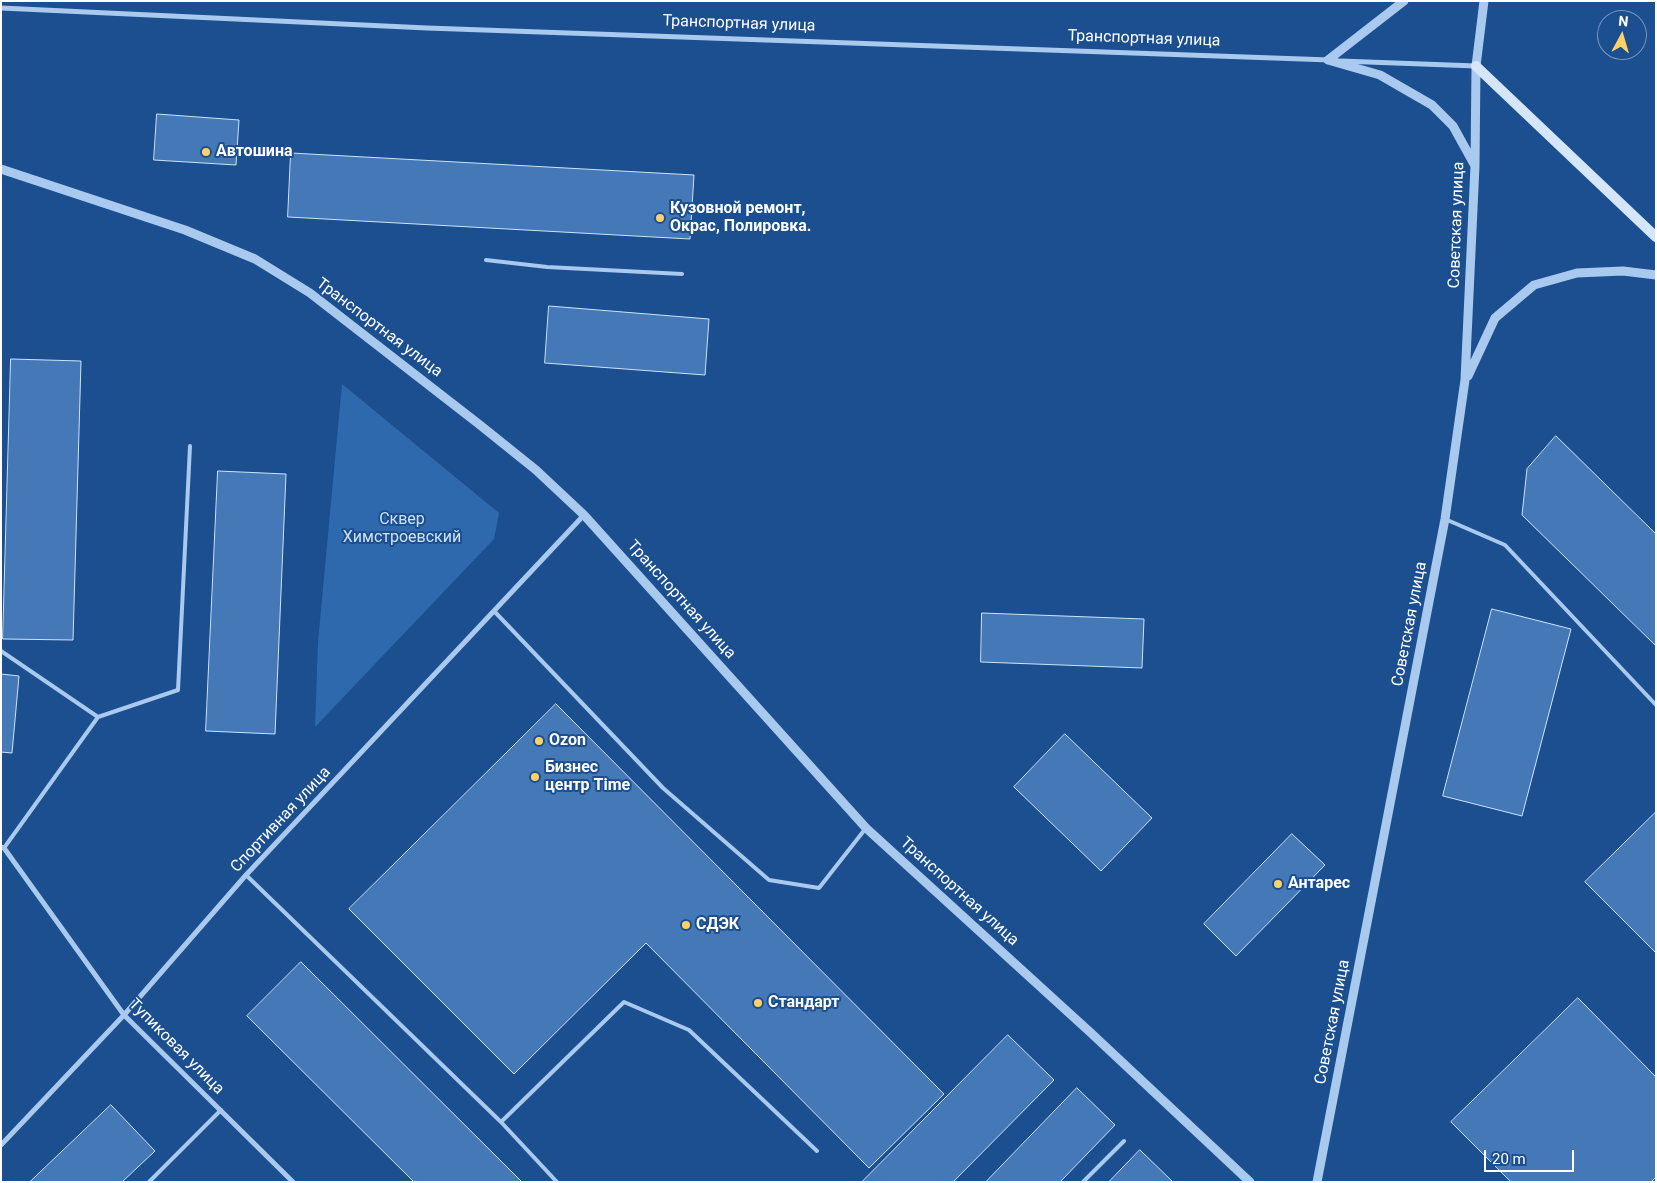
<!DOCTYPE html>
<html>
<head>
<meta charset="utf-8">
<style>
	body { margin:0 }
	#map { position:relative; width:1657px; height:1183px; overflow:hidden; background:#1b4f8f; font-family:Roboto,sans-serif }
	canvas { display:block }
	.frame { position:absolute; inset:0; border:2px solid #fff; pointer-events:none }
	.north { position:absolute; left:1597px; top:10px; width:50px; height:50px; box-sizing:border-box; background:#1b4f8f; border:1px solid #7695bc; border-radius:50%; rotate:6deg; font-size:14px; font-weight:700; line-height:20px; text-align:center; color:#fff }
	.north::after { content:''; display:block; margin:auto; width:18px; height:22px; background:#ffd166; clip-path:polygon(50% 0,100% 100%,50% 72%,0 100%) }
	.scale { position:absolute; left:1484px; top:1150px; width:90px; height:22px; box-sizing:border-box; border:2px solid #fff; border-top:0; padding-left:6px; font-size:15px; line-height:18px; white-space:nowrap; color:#fff; -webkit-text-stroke:4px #1b4f8f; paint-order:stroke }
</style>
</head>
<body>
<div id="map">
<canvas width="1657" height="1183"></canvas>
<div class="frame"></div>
<div class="north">N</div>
<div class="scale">20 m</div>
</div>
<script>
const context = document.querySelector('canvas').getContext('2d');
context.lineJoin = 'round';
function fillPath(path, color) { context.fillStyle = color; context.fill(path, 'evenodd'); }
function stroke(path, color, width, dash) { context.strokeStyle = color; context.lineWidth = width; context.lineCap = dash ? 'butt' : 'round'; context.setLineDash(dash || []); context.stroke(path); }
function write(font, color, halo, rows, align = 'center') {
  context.font = font + ' Roboto,sans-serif'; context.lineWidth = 4; context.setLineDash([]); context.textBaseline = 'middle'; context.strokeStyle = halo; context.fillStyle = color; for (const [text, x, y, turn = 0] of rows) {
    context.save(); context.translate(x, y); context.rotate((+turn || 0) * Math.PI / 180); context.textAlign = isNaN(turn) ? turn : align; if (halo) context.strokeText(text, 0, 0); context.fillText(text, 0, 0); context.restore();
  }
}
fillPath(new Path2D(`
	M 342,384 L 499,513 L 494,539 L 315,727 L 318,642 Z`), '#2e69ad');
const building = new Path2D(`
	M 157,114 L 239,120 L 236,165 L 154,160 Z
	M 291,153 L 694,175 L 690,239 L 288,217 Z
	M 549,306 L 709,319 L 705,375 L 545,363 Z
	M 11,359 L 81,361 L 73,640 L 3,639 Z
	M 1556,436 L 1656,534 L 1656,646 L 1522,515 L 1527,469 Z
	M 218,471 L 286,474 L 275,734 L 206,731 Z
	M 1492,609 L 1571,629 L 1522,816 L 1443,796 Z
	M 982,613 L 1144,619 L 1142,668 L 981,662 Z
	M 1,674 L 19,676 L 12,753 L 1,752 Z
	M 556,704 L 944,1094 L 869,1168 L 646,943 L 514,1074 L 349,909 Z
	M 1065,734 L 1152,818 L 1101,871 L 1014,787 Z
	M 1656,812 L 1656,953 L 1585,882 Z
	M 1292,834 L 1325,865 L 1236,956 L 1204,924 Z
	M 301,962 L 522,1182 L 414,1182 L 247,1016 Z
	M 1578,998 L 1656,1077 L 1656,1177 L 1651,1182 L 1511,1182 L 1451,1122 Z
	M 1008,1035 L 1054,1080 L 953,1182 L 862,1182 Z
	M 1077,1088 L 1115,1125 L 1060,1182 L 986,1182 Z
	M 111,1105 L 155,1151 L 122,1182 L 30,1182 Z
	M 1140,1150 L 1173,1182 L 1109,1182 Z`);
fillPath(building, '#4478b7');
stroke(building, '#cfe3fa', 1);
stroke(new Path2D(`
	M 486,260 L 547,267 L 682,274
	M 1445,519 L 1505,545 L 1656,705
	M 494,611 L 663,788 L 769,880 L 819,888 L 866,828
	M 1,651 L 98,717 L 4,848
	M 98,717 L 178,690 L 190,446
	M 246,875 L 501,1122 L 624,1002 L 689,1030 L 817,1151
	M 501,1122 L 557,1182
	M 149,1182 L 221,1110
	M 1083,1182 L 1124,1141`), '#a9c9ee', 4);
stroke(new Path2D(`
	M 1,8 L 427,28 L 1330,60
	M 1341,61 L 1476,66
	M 1,847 L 4,848 L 124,1015 L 293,1182
	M 1,1145 L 124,1015 L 246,875 L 584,515`), '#a9c9ee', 5);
stroke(new Path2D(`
	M 1328,60 L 1380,75 L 1432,105 L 1453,126 L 1474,164
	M 1328,60 L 1404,1
	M 1,169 L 185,230 L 255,259 L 310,293 L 480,425 L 536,470 L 584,515 L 866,828 L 1091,1033 L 1250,1182
	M 1468,376 L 1495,318 L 1534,285 L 1577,273 L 1623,271 L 1656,275
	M 1317,1182 L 1445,519 L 1465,380 L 1475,166 L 1476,66 L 1484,1`), '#a9c9ee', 9);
stroke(new Path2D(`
	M 1476,66 L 1656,237`), '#d6e6fa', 10);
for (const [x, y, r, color] of [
	[206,152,5,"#ffd166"],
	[660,218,5,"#ffd166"],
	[539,741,5,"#ffd166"],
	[535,777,5,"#ffd166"],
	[1278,884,5,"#ffd166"],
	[686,925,5,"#ffd166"],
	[758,1003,5,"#ffd166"]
]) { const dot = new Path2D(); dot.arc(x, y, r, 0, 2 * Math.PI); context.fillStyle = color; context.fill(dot); stroke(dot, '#1b4f8f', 2); }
write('16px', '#fff', '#1b4f8f', [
	["Транспортная улица",739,24,2],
	["Транспортная улица",1144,39,2],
	["Советская улица",1457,225,-88],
	["Транспортная улица",379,328,37],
	["Транспортная улица",681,600,48],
	["Советская улица",1410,624,-79],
	["Спортивная улица",281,820,-47],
	["Транспортная улица",959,892,42],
	["Советская улица",1333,1022,-79],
	["Тупиковая улица",176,1047,45]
]);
write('bold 16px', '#fff', '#1b4f8f', [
	["Автошина",216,152],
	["Кузовной ремонт,",670,209],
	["Окрас, Полировка.",670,227],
	["Ozon",549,741],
	["Бизнес",545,768],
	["центр Time",545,786],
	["Антарес",1288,884],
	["СДЭК",696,925],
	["Стандарт",768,1003]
], 'left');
write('16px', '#cfe3fa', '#1b4f8f', [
	["Сквер",402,520],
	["Химстроевский",402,538]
]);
</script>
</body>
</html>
